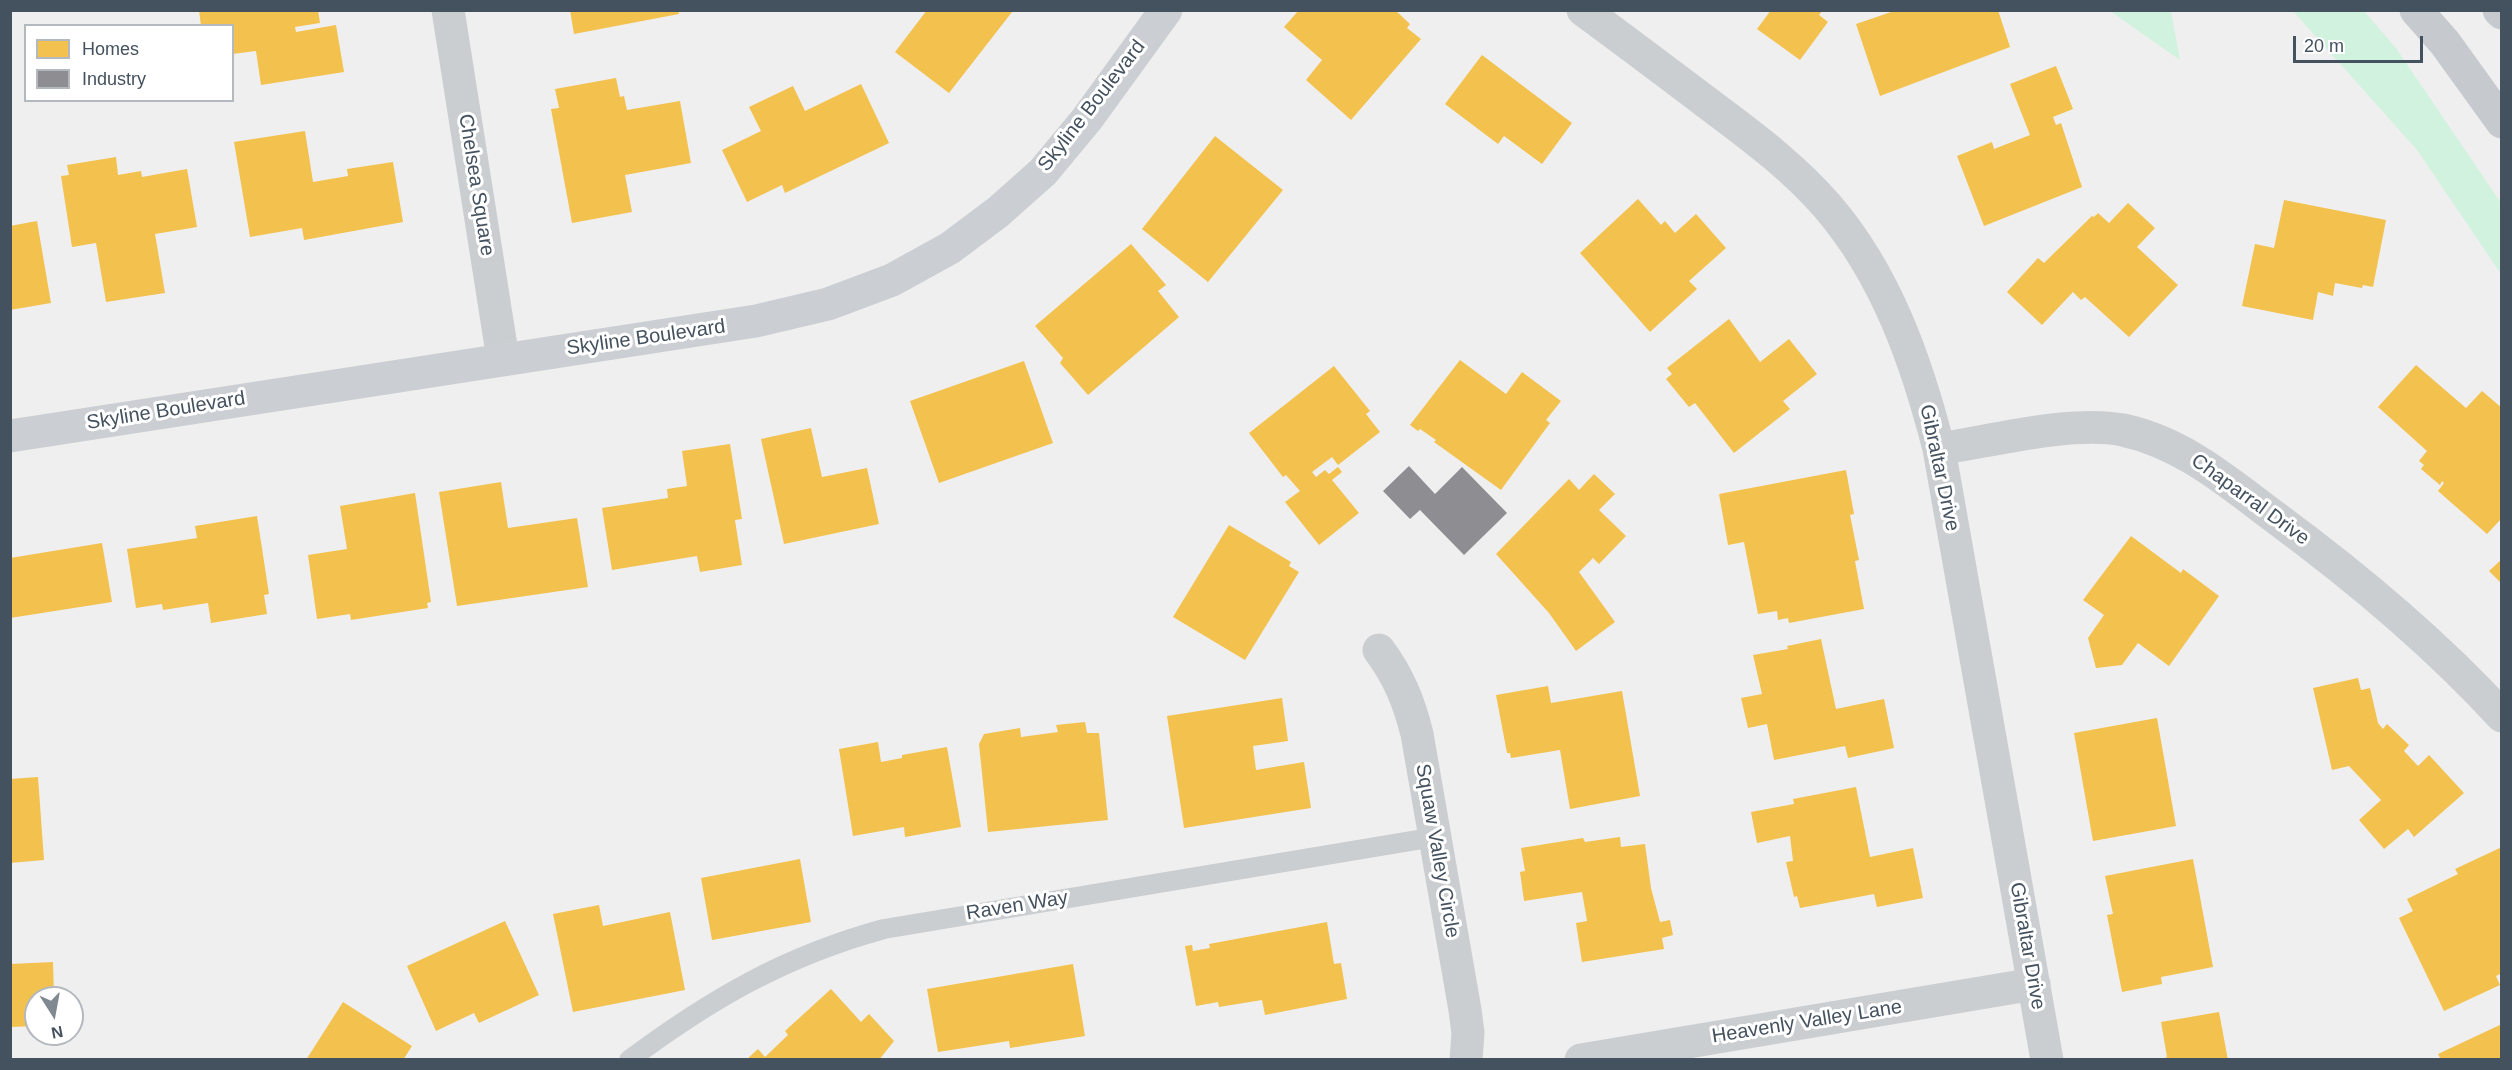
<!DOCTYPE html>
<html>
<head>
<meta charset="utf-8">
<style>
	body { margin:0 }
	#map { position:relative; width:2512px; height:1070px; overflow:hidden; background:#f0efef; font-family:Helvetica,sans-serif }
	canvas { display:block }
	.frame { position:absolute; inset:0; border:12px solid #44515e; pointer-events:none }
	.legend { position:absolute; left:24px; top:24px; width:210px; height:78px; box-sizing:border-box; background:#fff; border:2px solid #b4b9bf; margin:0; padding:8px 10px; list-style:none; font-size:18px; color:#44515e }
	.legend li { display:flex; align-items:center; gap:12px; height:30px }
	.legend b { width:30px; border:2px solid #b4b9bf }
	.north { position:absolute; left:24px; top:986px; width:60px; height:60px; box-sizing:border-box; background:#fff; border:2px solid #b4b9bf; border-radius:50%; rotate:169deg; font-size:16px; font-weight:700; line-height:24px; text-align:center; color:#44515e }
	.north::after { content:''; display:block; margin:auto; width:21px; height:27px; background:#808891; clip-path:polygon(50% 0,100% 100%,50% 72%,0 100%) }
	.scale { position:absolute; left:2293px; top:36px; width:130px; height:27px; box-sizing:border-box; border:3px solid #44515e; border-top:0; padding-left:8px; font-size:18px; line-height:21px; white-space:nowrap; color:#44515e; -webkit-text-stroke:4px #fff; paint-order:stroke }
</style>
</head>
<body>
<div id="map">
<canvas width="2512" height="1070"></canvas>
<div class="frame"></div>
<ul class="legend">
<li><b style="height:16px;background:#f2c14e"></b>Homes</li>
<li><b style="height:16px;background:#8d8d92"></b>Industry</li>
</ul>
<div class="north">N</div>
<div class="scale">20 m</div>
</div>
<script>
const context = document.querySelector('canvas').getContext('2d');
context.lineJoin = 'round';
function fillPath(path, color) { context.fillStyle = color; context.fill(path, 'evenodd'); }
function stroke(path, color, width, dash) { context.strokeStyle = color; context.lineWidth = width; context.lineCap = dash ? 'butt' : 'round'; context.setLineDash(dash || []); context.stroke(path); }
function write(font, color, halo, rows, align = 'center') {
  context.font = font + ' Helvetica,sans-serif'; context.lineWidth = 6; context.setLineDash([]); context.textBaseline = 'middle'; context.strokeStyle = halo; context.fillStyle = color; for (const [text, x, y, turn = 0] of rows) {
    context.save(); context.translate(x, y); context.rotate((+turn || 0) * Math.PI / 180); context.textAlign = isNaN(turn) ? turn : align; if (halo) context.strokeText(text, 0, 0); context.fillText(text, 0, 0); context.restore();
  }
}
fillPath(new Path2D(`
	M 2110,11 L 2171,11 L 2180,60 Z
	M 2293,11 L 2364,11 L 2396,48 L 2501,203 L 2501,274 L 2417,150 Z`), '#d1f2de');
fillPath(new Path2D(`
	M 199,10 L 318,10 L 320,23 L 295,27 L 296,32 L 336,25 L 344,72 L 261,85 L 256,51 L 232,54 L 232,26 L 201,26 Z
	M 570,10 L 678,10 L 679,14 L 574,34 Z
	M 927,10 L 1012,12 L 949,93 L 895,52 Z
	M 1299,10 L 1395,10 L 1410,24 L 1407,28 L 1421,39 L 1351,120 L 1306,80 L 1322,60 L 1284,27 Z
	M 1771,10 L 1823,10 L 1819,15 L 1828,22 L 1800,60 L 1757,29 Z
	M 1897,10 L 1998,10 L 2010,47 L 1880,96 L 1856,24 Z
	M 1482,55 L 1572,123 L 1542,164 L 1504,136 L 1498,144 L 1445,104 Z
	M 2056,66 L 2073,109 L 2053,117 L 2056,125 L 2061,123 L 2082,187 L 1984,226 L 1957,156 L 1992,142 L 1994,149 L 2030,135 L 2010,84 Z
	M 616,78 L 620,97 L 624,96 L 627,110 L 680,101 L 691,163 L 625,175 L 632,212 L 572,223 L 551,109 L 559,108 L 555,89 Z
	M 861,84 L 889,143 L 785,193 L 782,185 L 747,202 L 722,150 L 761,131 L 749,107 L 793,86 L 805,111 Z
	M 305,131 L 313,182 L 348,176 L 347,169 L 393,162 L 403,222 L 304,240 L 302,228 L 250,237 L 234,142 Z
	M 1215,136 L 1283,190 L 1208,282 L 1142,229 Z
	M 116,157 L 118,175 L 141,171 L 142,177 L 187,169 L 197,227 L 155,234 L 165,293 L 106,302 L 96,243 L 72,247 L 61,176 L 69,175 L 67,165 Z
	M 1638,199 L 1661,225 L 1665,221 L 1675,233 L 1696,214 L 1726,248 L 1689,281 L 1697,289 L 1650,332 L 1580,253 Z
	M 2284,200 L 2386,220 L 2373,287 L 2363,285 L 2362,288 L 2335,283 L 2333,296 L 2318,292 L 2313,320 L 2242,306 L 2255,244 L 2274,248 Z
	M 2128,203 L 2155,228 L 2137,247 L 2178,285 L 2129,337 L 2085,297 L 2081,300 L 2073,292 L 2042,325 L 2007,292 L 2038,258 L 2044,263 L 2092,216 L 2094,217 L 2098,213 L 2109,223 Z
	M 37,221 L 51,303 L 10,310 L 10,226 Z
	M 1131,244 L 1166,285 L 1158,291 L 1179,317 L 1088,395 L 1060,363 L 1063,358 L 1035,326 Z
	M 1729,319 L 1760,362 L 1789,339 L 1817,374 L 1783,401 L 1790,409 L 1734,453 L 1695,403 L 1689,407 L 1666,379 L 1672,374 L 1667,368 Z
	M 1460,360 L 1506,394 L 1522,372 L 1561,401 L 1546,420 L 1550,423 L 1501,490 L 1434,442 L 1436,440 L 1420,429 L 1418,431 L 1410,425 Z
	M 1024,361 L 1053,443 L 939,483 L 910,401 Z
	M 2416,365 L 2466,408 L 2482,391 L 2502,408 L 2502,518 L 2487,534 L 2438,491 L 2444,483 L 2442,481 L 2440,485 L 2421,469 L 2424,465 L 2419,461 L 2427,451 L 2378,407 Z
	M 1334,366 L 1370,411 L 1366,414 L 1380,432 L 1338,465 L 1332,457 L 1312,472 L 1316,477 L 1325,470 L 1329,474 L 1338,467 L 1342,472 L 1332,480 L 1359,513 L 1319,545 L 1285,502 L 1300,491 L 1286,475 L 1283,477 L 1249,433 Z
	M 811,428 L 822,477 L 867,468 L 879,524 L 784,544 L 761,439 Z
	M 730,444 L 742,519 L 735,520 L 742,565 L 700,572 L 697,556 L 612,570 L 602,508 L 668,498 L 667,489 L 687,486 L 682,451 Z
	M 1846,470 L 1854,514 L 1850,515 L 1859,560 L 1855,561 L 1864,609 L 1789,623 L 1788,618 L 1778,620 L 1777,611 L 1758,614 L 1744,542 L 1728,545 L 1719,494 Z
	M 1594,474 L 1615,494 L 1599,510 L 1626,536 L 1599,564 L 1593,558 L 1579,572 L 1615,622 L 1576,651 L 1549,613 L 1496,554 L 1569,479 L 1579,490 Z
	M 501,482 L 508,528 L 577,518 L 588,587 L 457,606 L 439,492 Z
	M 415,493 L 431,602 L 427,603 L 428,608 L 351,620 L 350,614 L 317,619 L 308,555 L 347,549 L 340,506 Z
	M 257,516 L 269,594 L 264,595 L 267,614 L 211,623 L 208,603 L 163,610 L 162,604 L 136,608 L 127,549 L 197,538 L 195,526 Z
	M 1229,525 L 1291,562 L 1289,566 L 1299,572 L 1245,660 L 1173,617 Z
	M 2131,536 L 2181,573 L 2183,569 L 2219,596 L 2169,666 L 2138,643 L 2122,665 L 2096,668 L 2088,638 L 2104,615 L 2083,600 Z
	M 102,543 L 112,602 L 10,618 L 10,558 Z
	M 2502,559 L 2502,584 L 2489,571 Z
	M 1821,639 L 1836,709 L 1884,699 L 1894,748 L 1848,758 L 1845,746 L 1774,760 L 1767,724 L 1748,728 L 1741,698 L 1762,694 L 1753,655 L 1788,649 L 1787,646 Z
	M 2358,678 L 2361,690 L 2370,688 L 2378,723 L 2383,729 L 2387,724 L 2409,745 L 2404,751 L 2418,766 L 2429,755 L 2464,793 L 2414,837 L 2408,829 L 2384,849 L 2359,820 L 2381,800 L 2349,766 L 2332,770 L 2313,688 Z
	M 1548,686 L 1551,703 L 1622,691 L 1640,796 L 1570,809 L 1560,750 L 1511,758 L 1510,753 L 1507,753 L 1496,695 Z
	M 1282,698 L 1288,741 L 1253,746 L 1256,770 L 1304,762 L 1311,808 L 1184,828 L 1167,716 Z
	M 2157,718 L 2176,826 L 2093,841 L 2074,733 Z
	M 1085,722 L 1087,733 L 1099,733 L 1108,820 L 988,832 L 979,744 L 984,734 L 1020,728 L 1021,737 L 1058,732 L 1056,725 Z
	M 878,742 L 881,762 L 902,758 L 902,755 L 947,747 L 961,827 L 905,837 L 904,827 L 853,836 L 839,749 Z
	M 38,777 L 44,860 L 10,863 L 10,779 Z
	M 1856,787 L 1870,857 L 1913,848 L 1923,898 L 1877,907 L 1874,894 L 1800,908 L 1797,896 L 1794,897 L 1786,862 L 1793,861 L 1790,836 L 1757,843 L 1751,812 L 1794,804 L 1793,799 Z
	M 1620,837 L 1621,847 L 1645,844 L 1651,888 L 1660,922 L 1670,920 L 1673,935 L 1662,938 L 1664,949 L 1582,962 L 1576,923 L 1587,921 L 1582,892 L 1524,901 L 1520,872 L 1525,871 L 1521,848 L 1583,838 L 1585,842 Z
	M 2502,847 L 2502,973 L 2496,976 L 2500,985 L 2444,1011 L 2399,918 L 2413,911 L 2407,899 L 2458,874 L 2455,869 Z
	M 800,859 L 811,922 L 712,940 L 701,878 Z
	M 2193,859 L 2213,967 L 2161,977 L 2162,984 L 2122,992 L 2107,915 L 2113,914 L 2105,876 Z
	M 599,905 L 603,926 L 670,912 L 685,990 L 573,1012 L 553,914 Z
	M 505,921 L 539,995 L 479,1023 L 474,1013 L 436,1031 L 407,966 Z
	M 1327,922 L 1334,964 L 1341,963 L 1347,999 L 1265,1015 L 1262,1000 L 1219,1007 L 1218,1002 L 1196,1006 L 1185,946 L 1192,945 L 1193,951 L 1210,948 L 1209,944 Z
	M 53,962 L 54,998 L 36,998 L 36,1026 L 10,1027 L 10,964 Z
	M 1073,964 L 1085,1036 L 1010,1048 L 1009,1041 L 938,1052 L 927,989 Z
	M 831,989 L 861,1022 L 869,1014 L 894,1041 L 879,1060 L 746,1060 L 758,1049 L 765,1057 L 788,1035 L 785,1031 Z
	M 343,1002 L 412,1046 L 403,1060 L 306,1060 Z
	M 2219,1012 L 2228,1060 L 2161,1060 L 2167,1057 L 2161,1022 Z
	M 2502,1024 L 2502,1060 L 2441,1060 L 2438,1054 Z`), '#f2c14e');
fillPath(new Path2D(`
	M 1409,466 L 1435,494 L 1462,467 L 1507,513 L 1464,555 L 1420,510 L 1410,519 L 1383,491 Z`), '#8d8d92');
stroke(new Path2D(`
	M 629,1060 C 711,999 785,956 884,929 L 1435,837`), '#cbced0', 20);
stroke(new Path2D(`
	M 448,10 L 503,359
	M 1583,10 C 1628,43 1673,77 1718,111 C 1757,140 1796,170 1828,207 C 1887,276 1917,363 1939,449 L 2047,1060
	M 1939,449 C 1992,441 2071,420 2123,430 C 2183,443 2228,482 2276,518 C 2356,577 2434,642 2502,716
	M 1379,650 C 1399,677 1409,702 1417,734 L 1465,1010 L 1468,1033 L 1466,1060
	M 1581,1060 L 2034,984`), '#cbced0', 33);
stroke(new Path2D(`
	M 10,436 L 756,321 L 828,304 L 892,280 L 950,248 L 998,212 L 1043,172 L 1087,119 L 1166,10`), '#cbcfd3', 33);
stroke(new Path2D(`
	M 2416,10 L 2445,43 L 2502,122
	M 2499,10 L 2502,13`), '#c6cacf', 33);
write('20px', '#44515e', '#fff', [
	["Skyline Boulevard",1092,106,-52],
	["Chelsea Square",476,185,81],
	["Skyline Boulevard",646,338,-8],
	["Skyline Boulevard",166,411,-9],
	["Gibraltar Drive",1939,468,78],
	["Chaparral Drive",2250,500,36],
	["Squaw Valley Circle",1437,851,80],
	["Raven Way",1017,906,-9],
	["Gibraltar Drive",2027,946,80],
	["Heavenly Valley Lane",1807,1022,-9]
]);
</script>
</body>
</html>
